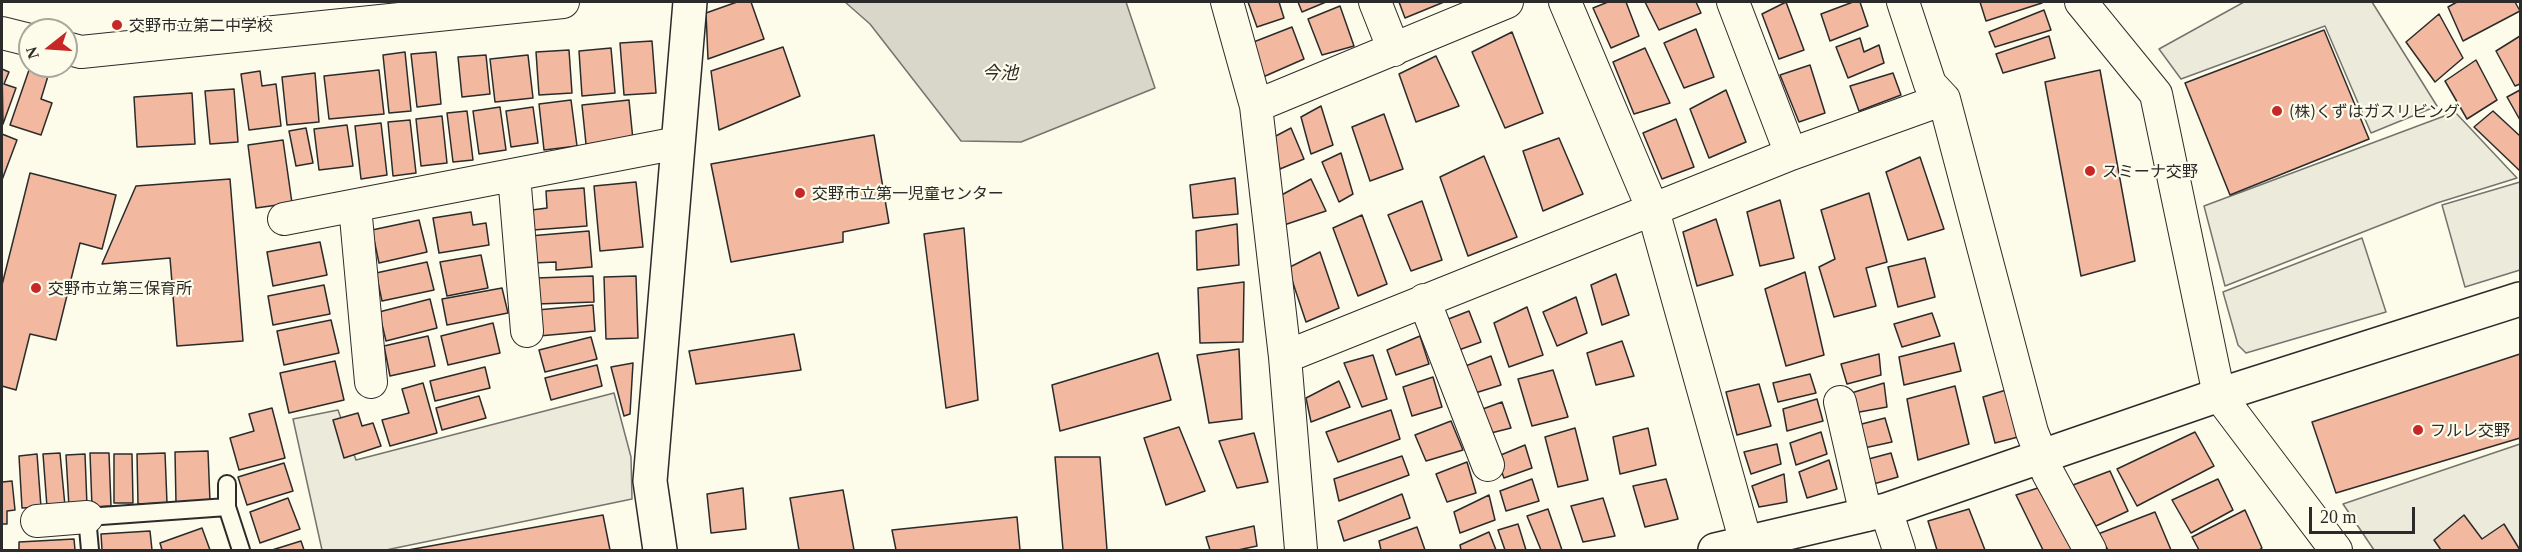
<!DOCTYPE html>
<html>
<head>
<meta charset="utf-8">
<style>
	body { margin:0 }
	#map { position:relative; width:2522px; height:552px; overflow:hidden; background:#fdfbea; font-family:Georgia,serif }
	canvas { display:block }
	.frame { position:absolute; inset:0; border:3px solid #2b2b2b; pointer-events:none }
	.north { position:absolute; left:18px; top:18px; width:60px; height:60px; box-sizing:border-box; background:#fdfbea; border:2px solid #a9a89e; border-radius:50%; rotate:253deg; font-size:16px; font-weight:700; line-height:24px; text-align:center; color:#2b2b2b }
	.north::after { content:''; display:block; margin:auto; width:21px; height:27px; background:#c62828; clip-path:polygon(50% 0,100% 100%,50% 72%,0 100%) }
	.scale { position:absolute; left:2309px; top:507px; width:106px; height:27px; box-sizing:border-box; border:3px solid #2b2b2b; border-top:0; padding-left:8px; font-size:18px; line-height:21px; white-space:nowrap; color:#2b2b2b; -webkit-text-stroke:4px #fdfbea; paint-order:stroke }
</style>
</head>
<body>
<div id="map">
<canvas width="2522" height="552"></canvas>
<div class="frame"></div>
<div class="north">N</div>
<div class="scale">20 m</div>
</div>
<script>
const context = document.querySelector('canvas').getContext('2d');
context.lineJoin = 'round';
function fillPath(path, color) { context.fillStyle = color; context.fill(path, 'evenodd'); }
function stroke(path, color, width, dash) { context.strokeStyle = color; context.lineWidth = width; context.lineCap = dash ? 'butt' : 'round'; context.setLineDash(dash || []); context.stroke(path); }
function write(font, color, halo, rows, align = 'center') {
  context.font = font + ' Georgia,"Noto Sans JP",serif'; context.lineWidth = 4.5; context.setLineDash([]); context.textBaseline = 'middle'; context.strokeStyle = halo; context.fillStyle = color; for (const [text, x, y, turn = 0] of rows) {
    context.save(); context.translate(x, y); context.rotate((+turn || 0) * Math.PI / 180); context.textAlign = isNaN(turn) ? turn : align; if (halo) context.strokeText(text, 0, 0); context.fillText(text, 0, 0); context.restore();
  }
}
const parking = new Path2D(`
	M 2244,2 L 2372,2 L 2437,106 L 2371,133 L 2325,26 L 2181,79 L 2159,49 Z
	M 2455,112 L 2517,178 L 2437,203 L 2225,286 L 2204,206 Z
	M 2520,182 L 2520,270 L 2465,287 L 2442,205 Z
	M 2362,238 L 2386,312 L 2246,353 L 2238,345 L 2223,292 Z
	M 614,393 L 631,457 L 632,499 L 386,550 L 322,550 L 293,419 L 338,410 L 356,460 Z
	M 2520,444 L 2520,550 L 2374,550 L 2343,504 Z`);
fillPath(parking, '#eceadb');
stroke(parking, '#74746e', 1.5);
const water = new Path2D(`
	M 845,2 L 1126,2 L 1155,88 L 1021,142 L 961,141 L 870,24 Z`);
fillPath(water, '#d8d7c9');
stroke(water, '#74746e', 1.5);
const building = new Path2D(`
	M 737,2 L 751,2 L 764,39 L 708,59 L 706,13 Z
	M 1248,2 L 1279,2 L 1284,18 L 1257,27 Z
	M 1298,2 L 1326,2 L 1302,12 Z
	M 1399,2 L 1444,2 L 1405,18 Z
	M 1608,2 L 1626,2 L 1639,36 L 1611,48 L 1593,8 Z
	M 1645,2 L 1696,2 L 1701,13 L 1659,30 Z
	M 1786,2 L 1804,50 L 1779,59 L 1762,14 Z
	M 1853,2 L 1860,2 L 1868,26 L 1830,41 L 1821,14 Z
	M 1980,2 L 2042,2 L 2042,3 L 1986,21 Z
	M 2457,2 L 2515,2 L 2520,11 L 2463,41 L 2448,7 Z
	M 1340,6 L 1354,46 L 1322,55 L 1308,19 Z
	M 2044,10 L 2051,30 L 1995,47 L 1989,32 Z
	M 2439,14 L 2463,58 L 2435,82 L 2406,42 Z
	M 1292,27 L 1304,59 L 1263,77 L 1251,43 Z
	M 1696,29 L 1714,77 L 1684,88 L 1664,43 Z
	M 2324,30 L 2369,139 L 2230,195 L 2185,83 Z
	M 1512,32 L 1543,113 L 1505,128 L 1472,52 Z
	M 2049,36 L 2055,58 L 2003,73 L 1996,54 Z
	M 2520,36 L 2520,84 L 2515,86 L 2496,51 Z
	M 1860,38 L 1864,52 L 1879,45 L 1884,63 L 1848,78 L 1836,47 Z
	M 652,41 L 656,93 L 624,95 L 620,43 Z
	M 783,47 L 800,96 L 719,130 L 711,71 Z
	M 611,48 L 615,93 L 582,96 L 579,51 Z
	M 1645,48 L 1670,103 L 1634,114 L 1613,62 Z
	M 569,50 L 572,93 L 539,95 L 536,52 Z
	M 405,52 L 411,111 L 389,113 L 383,55 Z
	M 436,52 L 441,104 L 417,107 L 411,54 Z
	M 486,55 L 490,94 L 462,97 L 458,57 Z
	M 528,55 L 533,98 L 495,102 L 490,59 Z
	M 1436,56 L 1459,106 L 1416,122 L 1399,74 Z
	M 2476,60 L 2497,100 L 2467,119 L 2445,81 Z
	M 1810,65 L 1825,113 L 1799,122 L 1780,75 Z
	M 2,69 L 9,72 L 4,84 L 16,88 L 3,124 Z
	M 29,70 L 48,76 L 41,99 L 52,103 L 41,135 L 10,125 Z
	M 379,70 L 384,114 L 329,119 L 324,76 Z
	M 2100,70 L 2135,261 L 2081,276 L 2045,82 Z
	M 260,71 L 262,86 L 276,84 L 281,126 L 249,130 L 241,74 Z
	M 315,73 L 319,122 L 287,125 L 282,77 Z
	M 1893,73 L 1901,95 L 1859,111 L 1850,86 Z
	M 234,89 L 238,142 L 210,144 L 205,91 Z
	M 1726,90 L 1746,142 L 1709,158 L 1690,109 Z
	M 2520,90 L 2520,120 L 2507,97 Z
	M 192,93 L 195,144 L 137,147 L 134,97 Z
	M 571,100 L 577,146 L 544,150 L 539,104 Z
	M 629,100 L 633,140 L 586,144 L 582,105 Z
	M 1321,106 L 1333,145 L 1311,154 L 1301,117 Z
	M 500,107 L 506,150 L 479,154 L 473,111 Z
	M 533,107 L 538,143 L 511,147 L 506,111 Z
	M 467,111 L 473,160 L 453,162 L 447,113 Z
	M 2493,111 L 2520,136 L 2520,171 L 2474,127 Z
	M 1384,114 L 1403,169 L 1370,181 L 1352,127 Z
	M 442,116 L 447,163 L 421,166 L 416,119 Z
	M 1676,119 L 1694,167 L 1662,179 L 1643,133 Z
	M 410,120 L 416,173 L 393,176 L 388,122 Z
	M 381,123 L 387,175 L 361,179 L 355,126 Z
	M 347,125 L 353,166 L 319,170 L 314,129 Z
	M 306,128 L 313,163 L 296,166 L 289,131 Z
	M 1291,128 L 1304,159 L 1280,169 L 1272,138 Z
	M 2,134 L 17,140 L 2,180 Z
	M 874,135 L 889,223 L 843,232 L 843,242 L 731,262 L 711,164 Z
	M 1559,138 L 1583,194 L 1543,211 L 1523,151 Z
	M 283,140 L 292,203 L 256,208 L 248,145 Z
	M 1341,153 L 1353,194 L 1339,202 L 1322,162 Z
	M 1484,156 L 1517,237 L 1468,256 L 1440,177 Z
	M 1920,157 L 1944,229 L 1908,240 L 1886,172 Z
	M 30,173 L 116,195 L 102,249 L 80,243 L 56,340 L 30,334 L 16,390 L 2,386 L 2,285 Z
	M 1235,178 L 1238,214 L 1193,218 L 1190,185 Z
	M 230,179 L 243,341 L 177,346 L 170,258 L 102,264 L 136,186 Z
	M 1311,179 L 1326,211 L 1284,225 L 1276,198 Z
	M 636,182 L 643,247 L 600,251 L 594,186 Z
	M 584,188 L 587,226 L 533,230 L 532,210 L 547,208 L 546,191 Z
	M 1869,193 L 1887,262 L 1866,268 L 1876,306 L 1834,317 L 1819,267 L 1835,259 L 1821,210 Z
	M 1780,200 L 1794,258 L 1760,266 L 1747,212 Z
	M 1422,201 L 1442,260 L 1411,271 L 1388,215 Z
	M 471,212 L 473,225 L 486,223 L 489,245 L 439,253 L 433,218 Z
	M 1362,215 L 1387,284 L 1358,296 L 1333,228 Z
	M 1716,219 L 1733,275 L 1697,286 L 1683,232 Z
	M 419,220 L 427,252 L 379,263 L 372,230 Z
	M 1237,224 L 1239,265 L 1197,270 L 1196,231 Z
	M 964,228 L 978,400 L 946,408 L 924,234 Z
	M 589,231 L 592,267 L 556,270 L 556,262 L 532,263 L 529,236 Z
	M 320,242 L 327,275 L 273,286 L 267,252 Z
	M 1320,252 L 1339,308 L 1306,322 L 1288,268 Z
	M 481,255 L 488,288 L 447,296 L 440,262 Z
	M 1925,258 L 1935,297 L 1898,307 L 1888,267 Z
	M 427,262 L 434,290 L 382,301 L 376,273 Z
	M 1805,272 L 1824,355 L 1786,366 L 1765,289 Z
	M 1616,274 L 1629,315 L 1602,325 L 1591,285 Z
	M 593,276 L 594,302 L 537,304 L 536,278 Z
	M 636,276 L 638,338 L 606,339 L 604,277 Z
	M 1244,282 L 1243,342 L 1200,343 L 1198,288 Z
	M 324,285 L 330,314 L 273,325 L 268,296 Z
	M 502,288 L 508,313 L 447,325 L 442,299 Z
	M 1576,297 L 1587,333 L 1557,346 L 1543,312 Z
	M 430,299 L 437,328 L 386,341 L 379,312 Z
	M 593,305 L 595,331 L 539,336 L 537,310 Z
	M 1527,307 L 1543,355 L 1509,367 L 1494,323 Z
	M 1469,311 L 1481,342 L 1456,351 L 1446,320 Z
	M 1932,313 L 1940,336 L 1902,347 L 1894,324 Z
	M 331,320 L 339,353 L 284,365 L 277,331 Z
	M 493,323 L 500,353 L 448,365 L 441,336 Z
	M 794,334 L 801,370 L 696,384 L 689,351 Z
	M 428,336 L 435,366 L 390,376 L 384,346 Z
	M 1420,336 L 1429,364 L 1396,375 L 1387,350 Z
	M 591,337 L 597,359 L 545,372 L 539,350 Z
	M 1622,341 L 1634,376 L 1596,385 L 1587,353 Z
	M 1954,343 L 1961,371 L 1904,385 L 1899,357 Z
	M 1239,349 L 1242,419 L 1209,423 L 1197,355 Z
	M 1158,353 L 1171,400 L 1060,431 L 1052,385 Z
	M 1879,354 L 1881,375 L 1847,384 L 1841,364 Z
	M 2520,354 L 2520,438 L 2336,493 L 2312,422 Z
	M 1373,355 L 1387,399 L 1362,407 L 1344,363 Z
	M 1491,356 L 1501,385 L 1472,394 L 1463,367 Z
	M 335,361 L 344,400 L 289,413 L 280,373 Z
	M 633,363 L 630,414 L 624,416 L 611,367 Z
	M 597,365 L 602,386 L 551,400 L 545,378 Z
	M 485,367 L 490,388 L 435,401 L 430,381 Z
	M 1553,370 L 1568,417 L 1532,426 L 1518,379 Z
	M 1810,374 L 1816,393 L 1778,402 L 1773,383 Z
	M 1433,377 L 1442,407 L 1412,416 L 1403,387 Z
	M 1339,381 L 1350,407 L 1311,422 L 1306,398 Z
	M 423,383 L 437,433 L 390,446 L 382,420 L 409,413 L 402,389 Z
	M 1884,383 L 1887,407 L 1854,413 L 1848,394 Z
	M 1759,384 L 1771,426 L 1737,435 L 1726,392 Z
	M 1955,386 L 1969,444 L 1918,460 L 1907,399 Z
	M 2006,390 L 2018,437 L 1995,443 L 1983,397 Z
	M 479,396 L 486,418 L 442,430 L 436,408 Z
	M 1817,399 L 1823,421 L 1787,431 L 1783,409 Z
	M 1502,402 L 1511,428 L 1491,433 L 1480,410 Z
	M 272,408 L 285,458 L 239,470 L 230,438 L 254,431 L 249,414 Z
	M 1391,410 L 1400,439 L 1338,462 L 1326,432 Z
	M 358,413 L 362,426 L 373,423 L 381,446 L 344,458 L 333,420 Z
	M 1885,418 L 1892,442 L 1864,448 L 1854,426 Z
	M 1451,421 L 1463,450 L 1426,461 L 1415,435 Z
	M 1179,427 L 1205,491 L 1166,505 L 1144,438 Z
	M 1575,428 L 1588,480 L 1558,487 L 1545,437 Z
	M 1648,428 L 1656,465 L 1620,474 L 1613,437 Z
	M 1821,432 L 1827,454 L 1796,465 L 1790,443 Z
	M 2195,432 L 2214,466 L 2137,506 L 2117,469 Z
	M 1254,433 L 1268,482 L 1237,488 L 1219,441 Z
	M 1777,444 L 1781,464 L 1751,474 L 1744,452 Z
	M 1525,445 L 1532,468 L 1504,478 L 1496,457 Z
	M 208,451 L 210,502 L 176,503 L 175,452 Z
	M 60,453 L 65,506 L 47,507 L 43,454 Z
	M 90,453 L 109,453 L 111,506 L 92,507 Z
	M 165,453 L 167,503 L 138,504 L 137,454 Z
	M 1891,453 L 1898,477 L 1870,485 L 1861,461 Z
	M 37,454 L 41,507 L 22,508 L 19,456 Z
	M 85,454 L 87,506 L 69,507 L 66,455 Z
	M 114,454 L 132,454 L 133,503 L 114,503 Z
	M 1402,456 L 1409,475 L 1339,501 L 1334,479 Z
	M 1055,457 L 1100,457 L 1107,550 L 1063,550 Z
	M 1829,460 L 1837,489 L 1807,498 L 1799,472 Z
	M 1467,462 L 1476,493 L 1447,502 L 1436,474 Z
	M 284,463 L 293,491 L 247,505 L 238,477 Z
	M 2110,471 L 2128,511 L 2096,526 L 2073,485 Z
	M 1784,474 L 1787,502 L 1759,507 L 1752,486 Z
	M 1532,479 L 1539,501 L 1506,511 L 1500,491 Z
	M 1666,479 L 1678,519 L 1645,527 L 1633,486 Z
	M 2218,479 L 2233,510 L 2191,533 L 2172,500 Z
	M 12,481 L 15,510 L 7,511 L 7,524 L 2,524 L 2,482 Z
	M 2041,487 L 2074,550 L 2043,550 L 2016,495 Z
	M 743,488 L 746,529 L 711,533 L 707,494 Z
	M 843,490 L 854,550 L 799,550 L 790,498 Z
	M 1402,494 L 1410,518 L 1344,541 L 1338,521 Z
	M 1489,495 L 1495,520 L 1460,533 L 1454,512 Z
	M 288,498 L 300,529 L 260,543 L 250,512 Z
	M 1603,498 L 1615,536 L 1583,542 L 1571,506 Z
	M 1548,509 L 1562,550 L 1541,550 L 1527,516 Z
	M 1969,509 L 1985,550 L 1937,550 L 1928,521 Z
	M 2245,510 L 2262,548 L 2259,550 L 2199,550 L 2192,537 Z
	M 2155,512 L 2171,550 L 2108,550 L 2098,534 Z
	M 603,515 L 610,550 L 408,550 Z
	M 2464,515 L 2482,539 L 2504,524 L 2520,550 L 2441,550 L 2434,540 Z
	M 1017,517 L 1020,550 L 896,550 L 892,530 Z
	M 1518,524 L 1526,550 L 1505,550 L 1498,530 Z
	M 1254,526 L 1257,546 L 1238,550 L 1210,550 L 1206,537 Z
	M 1417,527 L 1425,550 L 1381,550 L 1379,541 Z
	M 202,528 L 210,550 L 162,550 L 160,543 Z
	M 150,531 L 152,550 L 102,550 L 101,534 Z
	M 1489,532 L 1496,550 L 1461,550 L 1460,545 Z
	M 74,539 L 75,550 L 19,550 L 19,542 Z
	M 301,541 L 304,550 L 272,550 Z`);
fillPath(building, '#f2b8a0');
stroke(building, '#2b2b2b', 1.5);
const service = new Path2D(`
	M 227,484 L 227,507
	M 90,550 L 87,517 L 227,507 L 241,550`);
const minor = new Path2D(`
	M 1227,2 L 1256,106
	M 1375,2 L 1394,50
	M 1565,2 L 1653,210 L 1746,543
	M 1733,2 L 1791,154
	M 1903,2 L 1930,84 L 1944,99 L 2032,432 L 2048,473 L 2090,550
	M 2081,2 L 2156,94 L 2219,395 L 2336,550
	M 2,33 L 30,40
	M 66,48 L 81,52 L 563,2
	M 514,175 L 527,331
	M 355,206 L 371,382
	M 284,219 L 678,143
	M 1424,300 L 1488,465
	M 1285,357 L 1256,106 L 1507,2
	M 1840,402 L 1866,515
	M 1886,510 L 1899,550
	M 37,521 L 87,517
	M 1301,550 L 1285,357 L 1791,154 L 1944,99`);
const tertiary = new Path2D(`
	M 660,550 L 650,481 L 690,2
	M 1715,550 L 1886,510 L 2219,395 L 2520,299`);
stroke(service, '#2b2b2b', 20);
stroke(minor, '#2b2b2b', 34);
stroke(tertiary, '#2b2b2b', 36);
stroke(service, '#fdfbea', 16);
stroke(minor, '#fdfbea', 32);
stroke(tertiary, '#fdfbea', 33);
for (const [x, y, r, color] of [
	[117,25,6,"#c62828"],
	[2277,111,6,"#c62828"],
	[2090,171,6,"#c62828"],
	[800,193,6,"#c62828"],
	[36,288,6,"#c62828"],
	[2418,430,6,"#c62828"]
]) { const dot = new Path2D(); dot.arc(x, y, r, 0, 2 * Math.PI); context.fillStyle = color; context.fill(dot); stroke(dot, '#fdfbea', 2); }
write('16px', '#2b2b2b', '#fdfbea', [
	["交野市立第二中学校",129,25],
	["(株)くずはガスリビング",2289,111],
	["スミーナ交野",2102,171],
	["交野市立第一児童センター",812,193],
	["交野市立第三保育所",48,288],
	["フルレ交野",2430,430]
], 'left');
write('italic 18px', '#2b2b2b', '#fdfbea', [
	["今池",1000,72]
]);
</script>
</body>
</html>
